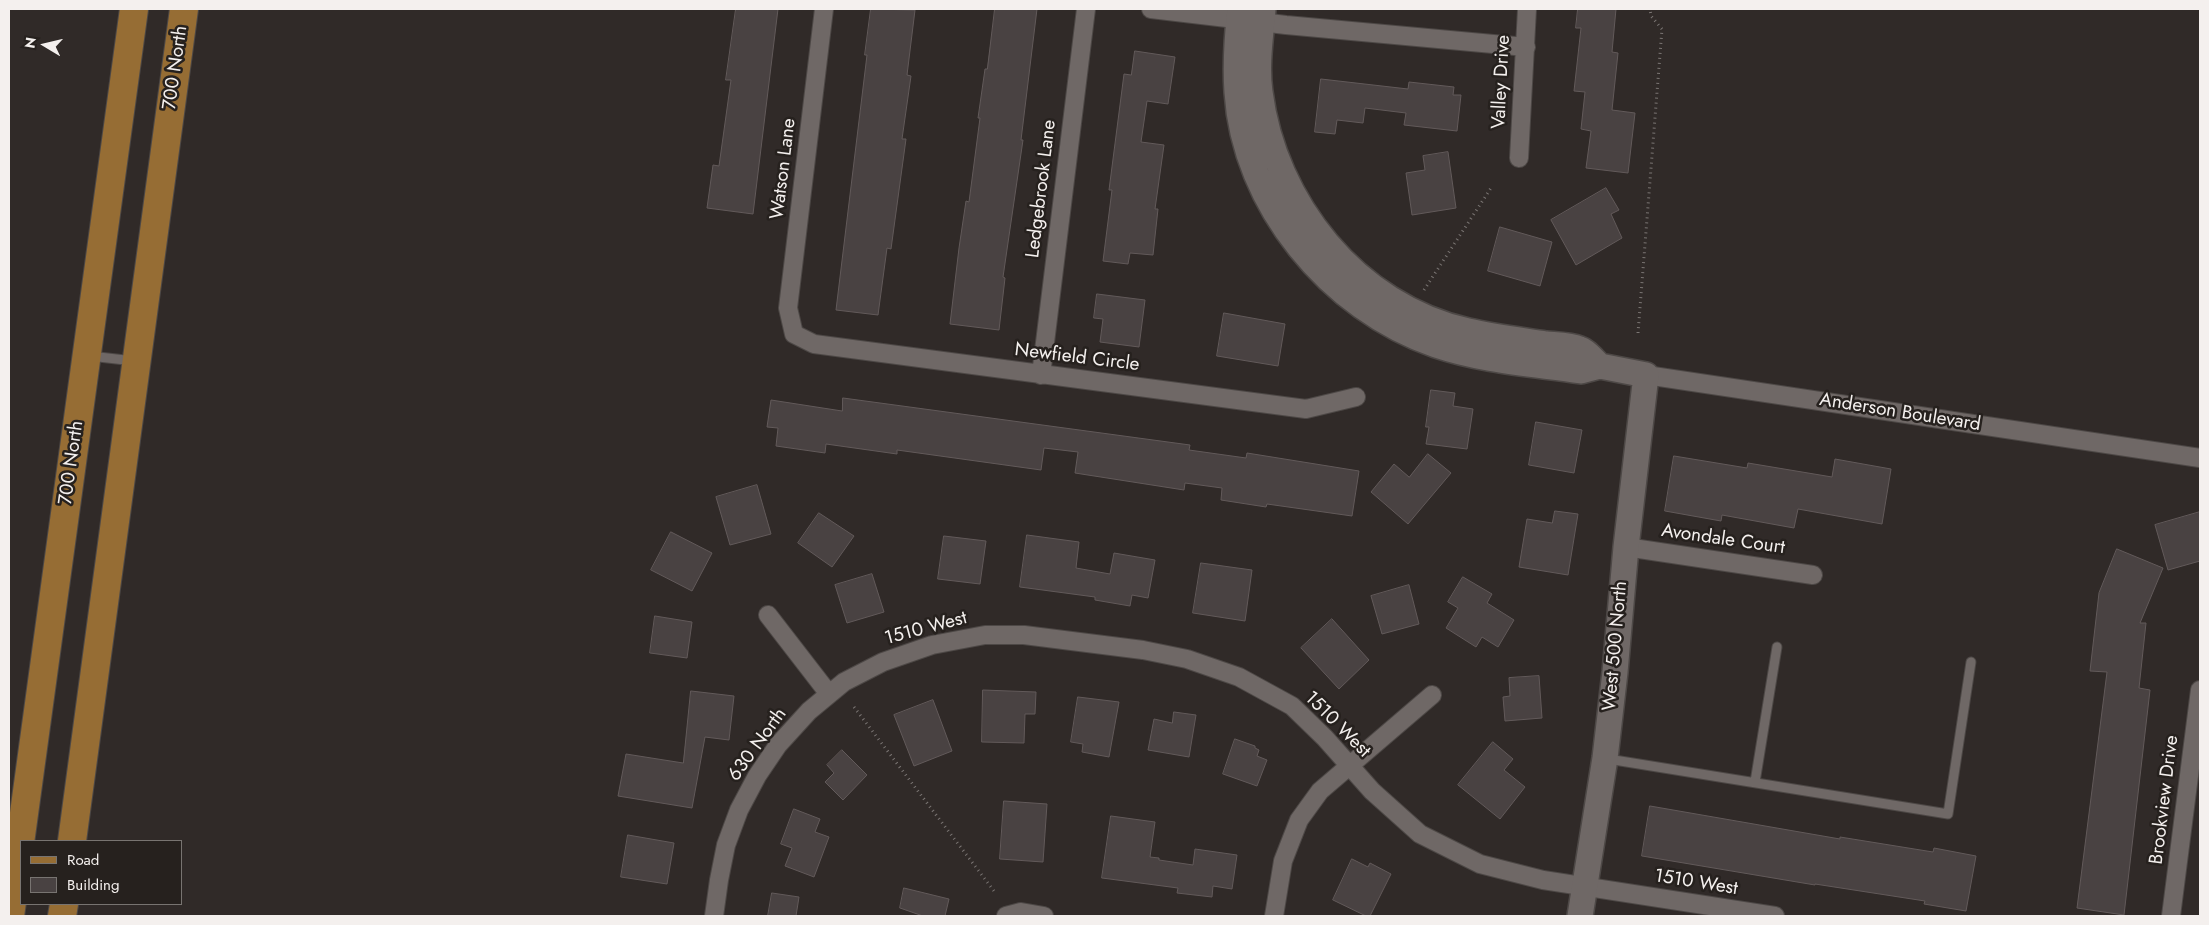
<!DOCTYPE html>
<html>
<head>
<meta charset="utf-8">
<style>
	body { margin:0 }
	#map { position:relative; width:2209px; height:925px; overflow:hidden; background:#302a28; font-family:Jost,sans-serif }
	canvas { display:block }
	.frame { position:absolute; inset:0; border:10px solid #f4f0ee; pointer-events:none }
	.legend { position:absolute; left:20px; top:840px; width:162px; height:65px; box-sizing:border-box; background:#26211e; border:1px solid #787471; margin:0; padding:6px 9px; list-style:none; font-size:15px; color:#f4f0ee }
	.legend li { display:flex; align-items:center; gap:10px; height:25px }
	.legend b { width:25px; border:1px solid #787471 }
	.north { position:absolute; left:20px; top:20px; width:50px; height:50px; -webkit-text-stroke:4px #26211e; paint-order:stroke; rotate:279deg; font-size:14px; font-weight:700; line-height:20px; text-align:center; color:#f4f0ee }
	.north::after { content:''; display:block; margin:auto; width:18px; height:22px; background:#f4f0ee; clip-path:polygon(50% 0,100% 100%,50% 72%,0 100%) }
</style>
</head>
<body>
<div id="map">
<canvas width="2209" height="925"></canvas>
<div class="frame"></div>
<ul class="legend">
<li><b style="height:6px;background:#966d34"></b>Road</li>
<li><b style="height:14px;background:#494242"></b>Building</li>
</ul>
<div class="north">N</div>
</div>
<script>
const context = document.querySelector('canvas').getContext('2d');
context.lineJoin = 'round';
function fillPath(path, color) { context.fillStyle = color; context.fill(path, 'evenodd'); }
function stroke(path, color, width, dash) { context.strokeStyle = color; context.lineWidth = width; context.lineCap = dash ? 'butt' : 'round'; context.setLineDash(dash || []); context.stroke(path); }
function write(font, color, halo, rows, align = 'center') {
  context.font = font + ' Jost,sans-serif'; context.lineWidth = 5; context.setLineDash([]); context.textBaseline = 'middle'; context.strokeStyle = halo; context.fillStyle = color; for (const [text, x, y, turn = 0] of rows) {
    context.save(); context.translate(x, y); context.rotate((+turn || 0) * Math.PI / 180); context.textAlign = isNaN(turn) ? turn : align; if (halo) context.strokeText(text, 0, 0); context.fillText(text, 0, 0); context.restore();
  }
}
const building = new Path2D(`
	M 736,9 L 778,9 L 753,214 L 707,208 L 713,165 L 719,166 L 731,80 L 726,80 Z
	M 871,9 L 915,10 L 907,75 L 911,76 L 902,139 L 906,139 L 891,249 L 887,248 L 878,315 L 836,310 L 867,55 L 865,55 Z
	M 995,9 L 1037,9 L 1021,140 L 1023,140 L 1003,277 L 1005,278 L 999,330 L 950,324 L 959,248 L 966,201 L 969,202 L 980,118 L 978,118 L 985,69 L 987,69 Z
	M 1578,9 L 1616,9 L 1612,52 L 1618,53 L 1612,110 L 1635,113 L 1628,173 L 1586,168 L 1591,131 L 1581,129 L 1585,92 L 1574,91 L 1581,28 L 1576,28 Z
	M 1135,51 L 1175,57 L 1168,104 L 1147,101 L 1141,142 L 1164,145 L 1155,209 L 1158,209 L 1153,255 L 1130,253 L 1128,264 L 1103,261 L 1112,190 L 1109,190 L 1124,74 L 1131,75 Z
	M 1321,79 L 1408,89 L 1409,82 L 1454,87 L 1453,95 L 1461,95 L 1457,131 L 1404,125 L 1406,113 L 1365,108 L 1363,123 L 1337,120 L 1335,134 L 1315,132 Z
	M 1448,152 L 1456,208 L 1412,215 L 1406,173 L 1425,170 L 1423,156 Z
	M 1606,188 L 1619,210 L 1611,214 L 1622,238 L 1576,265 L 1551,220 Z
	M 1500,227 L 1552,242 L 1540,286 L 1488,271 Z
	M 1097,294 L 1145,300 L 1139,347 L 1100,342 L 1103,319 L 1094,318 Z
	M 1224,313 L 1285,324 L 1278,366 L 1217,356 Z
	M 1431,390 L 1455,393 L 1453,406 L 1473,409 L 1467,449 L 1426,444 L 1429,427 L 1426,427 Z
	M 843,398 L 1190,445 L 1189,450 L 1246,458 L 1247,453 L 1359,471 L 1352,516 L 1267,504 L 1266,507 L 1221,500 L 1222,488 L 1185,483 L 1184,490 L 1075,473 L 1078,452 L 1044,448 L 1041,470 L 897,450 L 897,454 L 826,444 L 825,453 L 776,446 L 778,428 L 767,427 L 771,400 L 842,411 Z
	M 1536,422 L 1582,430 L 1574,473 L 1529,465 Z
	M 1428,454 L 1451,473 L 1408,524 L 1371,492 L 1394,464 L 1409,477 Z
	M 1674,456 L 1747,468 L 1748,463 L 1832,477 L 1835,459 L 1891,469 L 1882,524 L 1798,509 L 1794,528 L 1722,515 L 1721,521 L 1665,511 Z
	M 757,485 L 771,534 L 730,545 L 716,497 Z
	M 1555,511 L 1578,514 L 1568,575 L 1519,567 L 1527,519 L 1552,523 Z
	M 2200,512 L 2200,561 L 2168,570 L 2155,525 Z
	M 819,513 L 854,536 L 832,567 L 798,543 Z
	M 671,532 L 712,553 L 692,591 L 651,570 Z
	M 1027,535 L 1079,542 L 1076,568 L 1110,574 L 1114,553 L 1155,560 L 1148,598 L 1132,595 L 1130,606 L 1095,600 L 1095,597 L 1020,587 Z
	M 944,536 L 986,541 L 980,584 L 938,579 Z
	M 2117,549 L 2163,568 L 2140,623 L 2146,623 L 2139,688 L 2150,690 L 2124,915 L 2077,908 L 2107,672 L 2090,671 L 2099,593 Z
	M 1201,563 L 1252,570 L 1245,621 L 1193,613 Z
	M 872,574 L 884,612 L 847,623 L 835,585 Z
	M 1463,577 L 1492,594 L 1487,603 L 1514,620 L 1498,647 L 1482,637 L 1476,647 L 1446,628 L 1458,608 L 1448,602 Z
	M 1409,585 L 1419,624 L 1382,634 L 1371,596 Z
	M 655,616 L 692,622 L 687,658 L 650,653 Z
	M 1332,619 L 1369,660 L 1339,689 L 1301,648 Z
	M 1539,676 L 1542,718 L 1505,721 L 1503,697 L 1510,696 L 1509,678 Z
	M 983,690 L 1036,692 L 1035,714 L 1025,714 L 1024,743 L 982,742 Z
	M 691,691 L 734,696 L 729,740 L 705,737 L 692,808 L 618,796 L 626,754 L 683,763 Z
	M 1078,697 L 1119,702 L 1109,757 L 1082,752 L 1083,744 L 1071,742 Z
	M 933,700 L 952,751 L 914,766 L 894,715 Z
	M 1174,712 L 1196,715 L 1189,757 L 1148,750 L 1154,719 L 1172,723 Z
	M 1235,739 L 1255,746 L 1255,748 L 1259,750 L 1257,756 L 1267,760 L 1257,786 L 1223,774 Z
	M 1493,742 L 1513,759 L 1504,770 L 1525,787 L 1500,819 L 1458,785 Z
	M 842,750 L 867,775 L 843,800 L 825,782 L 834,773 L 827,765 Z
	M 1004,801 L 1047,804 L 1043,862 L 1000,859 Z
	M 1650,806 L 1840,839 L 1840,837 L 1933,852 L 1934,848 L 1976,856 L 1966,911 L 1924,904 L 1925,901 L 1815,884 L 1815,885 L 1642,856 Z
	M 794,809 L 820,819 L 815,832 L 829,837 L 814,877 L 785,866 L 792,848 L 781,844 Z
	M 1111,816 L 1155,822 L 1150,857 L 1159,858 L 1159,860 L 1193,865 L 1195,849 L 1237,855 L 1232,889 L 1213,886 L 1212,897 L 1177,893 L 1178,888 L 1102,878 Z
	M 628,835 L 674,843 L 667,884 L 621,877 Z
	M 1352,859 L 1368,867 L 1370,863 L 1391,874 L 1370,916 L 1366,916 L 1333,900 Z
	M 904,888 L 949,899 L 945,916 L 923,916 L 900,908 Z
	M 772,893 L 799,897 L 796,916 L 768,916 Z`);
fillPath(building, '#494242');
stroke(building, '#625a5a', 1);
const lane = new Path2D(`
	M 90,356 L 134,361
	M 1608,759 L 1948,814 L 1971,662
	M 1755,782 L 1777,647`);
const street = new Path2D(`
	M 824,9 L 788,308 L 794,334 L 814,344 L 1306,409 L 1356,397
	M 1151,9 L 1286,25 L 1526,47
	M 1519,158 L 1527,9
	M 1041,375 L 1086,9
	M 1646,375 L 2200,458
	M 1626,547 L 1813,575
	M 768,615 L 829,694
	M 714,916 L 719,880 L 726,845 L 739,810 L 757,776 L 778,745 L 809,711 L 844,682 L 883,662 L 932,645 L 985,635 L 1024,635 L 1143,650 L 1187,659 L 1239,677 L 1292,706 L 1325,738 L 1372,791 L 1420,834 L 1480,864 L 1543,880 L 1775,916
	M 1006,916 L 1021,912 L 1044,916
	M 1274,916 L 1283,861 L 1299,820 L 1320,791 L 1432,695
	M 2171,916 L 2200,690`);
const secondary = new Path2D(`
	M 1240,9 C 1237,36 1235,64 1237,92 C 1244,205 1331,309 1436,345 C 1483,361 1533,364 1581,371 L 1600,366 L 1646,375 L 1626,547 L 1615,672 L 1605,758 L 1580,916
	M 1263,9 C 1261,35 1256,65 1260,92 C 1274,203 1356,306 1468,331 C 1494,337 1520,340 1546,344 C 1557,345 1570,345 1580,349 C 1587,351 1594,361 1600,366`);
const primary = new Path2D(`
	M 72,841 L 184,9
	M 10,916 L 134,9
	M 62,916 L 64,904`);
stroke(lane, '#4d4846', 11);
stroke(street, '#4d4846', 20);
stroke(secondary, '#4d4846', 28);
stroke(primary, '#4d4846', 30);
stroke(new Path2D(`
	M 1424,290 L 1491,188
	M 1638,333 L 1662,29 L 1651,16 L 1650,9
	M 854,707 L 994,891`), '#7b7674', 3, [1, 4]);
stroke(lane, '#6f6866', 9);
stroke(street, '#6f6866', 18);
stroke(secondary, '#6f6866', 25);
stroke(primary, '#966d34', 28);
write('19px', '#f4f0ee', '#26211e', [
	["700 North",176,68,-82],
	["Valley Drive",1502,82,-87],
	["Watson Lane",784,169,-83],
	["Ledgebrook Lane",1042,189,-83],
	["Newfield Circle",1077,358,7],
	["Anderson Boulevard",1900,413,9],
	["700 North",72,463,-82],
	["Avondale Court",1723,540,8],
	["1510 West",926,629,-15],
	["West 500 North",1616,646,-85],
	["1510 West",1337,725,45],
	["630 North",758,745,-54],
	["Brookview Drive",2165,800,-83],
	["1510 West",1696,883,9]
]);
</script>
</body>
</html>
